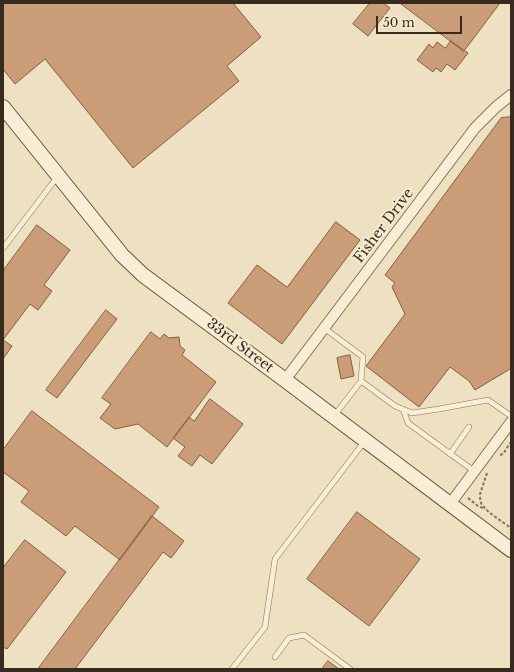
<!DOCTYPE html>
<html>
<head>
<meta charset="utf-8">
<style>
	body { margin:0 }
	#map { position:relative; width:514px; height:672px; overflow:hidden; background:#ede1c2; font-family:"Libre Baskerville",serif }
	canvas { display:block }
	.frame { position:absolute; inset:0; border:4px solid #372a1e; pointer-events:none }
	.scale { position:absolute; left:376px; top:16px; width:86px; height:18px; box-sizing:border-box; border:2px solid #372a1e; border-top:0; padding-left:5px; font-size:12px; line-height:14px; white-space:nowrap; color:#372a1e; -webkit-text-stroke:3px #f5ebd1; paint-order:stroke }
</style>
</head>
<body>
<div id="map">
<canvas width="514" height="672"></canvas>
<div class="frame"></div>
<div class="scale">50 m</div>
</div>
<script>
const context = document.querySelector('canvas').getContext('2d');
context.lineJoin = 'round';
function fillPath(path, color) { context.fillStyle = color; context.fill(path, 'evenodd'); }
function stroke(path, color, width, dash) { context.strokeStyle = color; context.lineWidth = width; context.lineCap = dash ? 'butt' : 'round'; context.setLineDash(dash || []); context.stroke(path); }
function write(font, color, halo, rows, align = 'center') {
  context.font = font + ' "Libre Baskerville",serif'; context.lineWidth = 4; context.setLineDash([]); context.textBaseline = 'middle'; context.strokeStyle = halo; context.fillStyle = color; for (const [text, x, y, turn = 0] of rows) {
    context.save(); context.translate(x, y); context.rotate((+turn || 0) * Math.PI / 180); context.textAlign = isNaN(turn) ? turn : align; if (halo) context.strokeText(text, 0, 0); context.fillText(text, 0, 0); context.restore();
  }
}
const building = new Path2D(`
	M 3,3 L 233,3 L 261,37 L 227,66 L 239,81 L 133,168 L 45,59 L 15,84 L 3,69 Z
	M 370,3 L 383,3 L 390,8 L 368,36 L 353,24 Z
	M 400,3 L 500,3 L 464,51 Z
	M 451,41 L 468,53 L 455,70 L 447,64 L 441,72 L 436,68 L 433,72 L 417,60 L 429,44 L 433,48 L 437,42 L 445,48 Z
	M 511,117 L 511,370 L 510,369 L 475,390 L 469,381 L 450,367 L 419,407 L 366,366 L 405,314 L 392,287 L 395,283 L 385,275 L 501,118 Z
	M 336,222 L 360,240 L 282,344 L 228,303 L 257,265 L 287,287 Z
	M 37,225 L 70,250 L 44,285 L 52,291 L 38,310 L 30,304 L 3,340 L 12,346 L 3,359 L 3,271 Z
	M 106,310 L 117,319 L 57,398 L 46,390 Z
	M 151,332 L 160,339 L 164,334 L 169,338 L 179,337 L 180,346 L 185,350 L 182,355 L 216,382 L 167,447 L 138,424 L 115,429 L 100,418 L 111,404 L 102,398 Z
	M 350,355 L 354,376 L 341,379 L 337,358 Z
	M 210,399 L 243,424 L 212,464 L 200,455 L 192,466 L 178,456 L 185,447 L 173,438 L 189,417 L 194,421 Z
	M 32,411 L 159,507 L 120,560 L 75,526 L 66,536 L 21,502 L 29,491 L 3,472 L 3,450 Z
	M 357,512 L 420,559 L 369,626 L 307,579 Z
	M 152,516 L 184,541 L 171,558 L 163,552 L 75,669 L 38,669 Z
	M 25,540 L 66,572 L 7,649 L 3,647 L 3,568 Z
	M 328,661 L 339,669 L 322,669 Z`);
fillPath(building, '#cb9c78');
stroke(building, '#865c40', 1);
const lane = new Path2D(`
	M 4,247 L 58,176
	M 324,328 L 363,357 L 361,381 L 334,416
	M 361,381 L 395,406 L 412,413 L 439,409 L 488,400 L 511,416
	M 403,409 L 408,423 L 474,471
	M 450,454 L 469,427
	M 275,657 L 289,638 L 304,635 L 350,669
	M 232,669 L 265,627 L 275,559 L 364,442`);
const street = new Path2D(`
	M 285,380 L 475,128 L 496,107 L 511,95
	M 450,504 L 511,422`);
const secondary = new Path2D(`
	M 3,107 L 122,255 L 143,275 L 285,380 L 511,550`);
stroke(lane, '#877259', 6);
stroke(street, '#877259', 12);
stroke(secondary, '#68533d', 16);
stroke(new Path2D(`
	M 500,455 L 503,454 L 511,442
	M 487,473 L 480,494 C 480,497 480,500 481,503 C 485,511 503,522 511,528
	M 468,498 L 478,506 L 485,509`), '#877259', 2, [3, 2]);
stroke(lane, '#f8eed5', 5);
stroke(street, '#f8eed5', 10);
stroke(secondary, '#f8eed5', 14);
write('14px', '#372a1e', '#f5ebd1', [
	["Fisher Drive",384,226,-53],
	["33rd Street",240,346,37]
]);
</script>
</body>
</html>
